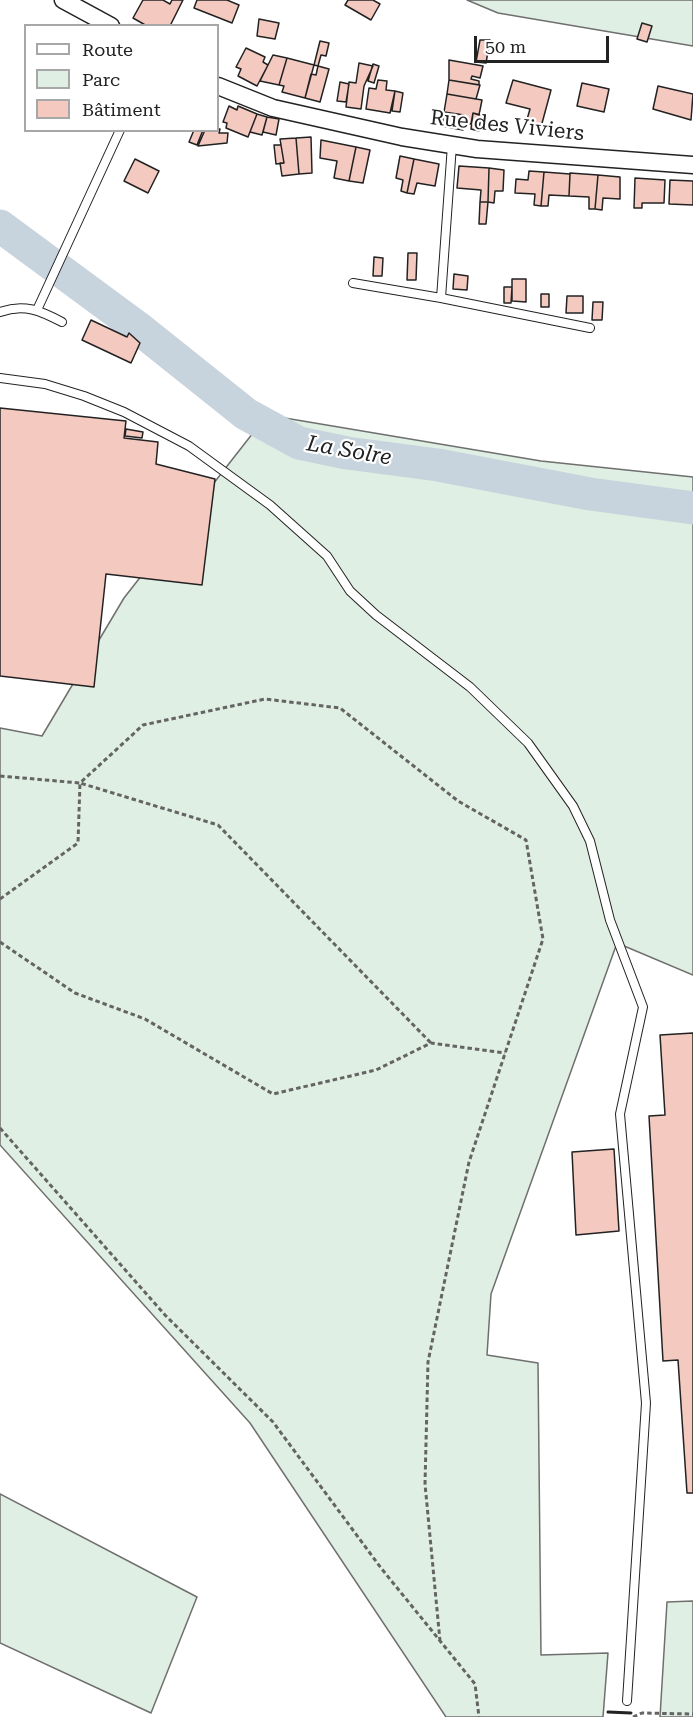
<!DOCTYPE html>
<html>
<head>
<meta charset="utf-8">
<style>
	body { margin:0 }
	#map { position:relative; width:693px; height:1717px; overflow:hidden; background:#fff; font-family:"Roboto Serif",serif }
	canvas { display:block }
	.legend { position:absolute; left:24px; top:24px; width:195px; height:108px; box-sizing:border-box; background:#fff; border:2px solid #a7a7a7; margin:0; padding:8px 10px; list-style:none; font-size:18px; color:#222 }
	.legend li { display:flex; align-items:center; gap:12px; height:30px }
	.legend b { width:30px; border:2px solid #a7a7a7 }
	.scale { position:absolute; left:474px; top:36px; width:135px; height:27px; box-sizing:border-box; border:3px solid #222; border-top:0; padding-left:8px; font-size:18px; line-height:21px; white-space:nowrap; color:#222; -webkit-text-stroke:4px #fff; paint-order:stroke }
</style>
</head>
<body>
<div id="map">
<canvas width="693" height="1717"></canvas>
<ul class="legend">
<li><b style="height:8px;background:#fff"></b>Route</li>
<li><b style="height:16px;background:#e0efe3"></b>Parc</li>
<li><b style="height:16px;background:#f3c9c0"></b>Bâtiment</li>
</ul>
<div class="scale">50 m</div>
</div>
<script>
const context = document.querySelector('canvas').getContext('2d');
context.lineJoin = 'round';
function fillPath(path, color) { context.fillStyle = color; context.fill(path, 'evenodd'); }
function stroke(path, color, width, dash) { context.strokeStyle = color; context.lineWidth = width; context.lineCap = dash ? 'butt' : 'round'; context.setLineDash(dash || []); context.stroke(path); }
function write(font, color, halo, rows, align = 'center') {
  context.font = font + ' "Roboto Serif",serif'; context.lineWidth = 4.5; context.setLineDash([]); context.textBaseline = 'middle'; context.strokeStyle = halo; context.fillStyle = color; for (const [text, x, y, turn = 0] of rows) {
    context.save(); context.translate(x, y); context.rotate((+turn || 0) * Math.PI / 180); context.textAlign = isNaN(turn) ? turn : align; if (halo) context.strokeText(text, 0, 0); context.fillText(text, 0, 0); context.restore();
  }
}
const green = new Path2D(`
	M 467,0 L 693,0 L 693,46 L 498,13 Z
	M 267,415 L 541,461 L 693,477 L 693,975 L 617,943 L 491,1294 L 487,1355 L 538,1363 L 541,1655 L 608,1653 L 603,1717 L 446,1717 L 250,1423 L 0,1145 L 0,728 L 42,736 L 124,598 Z
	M 0,1494 L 197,1597 L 151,1713 L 0,1643 Z
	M 693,1601 L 693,1717 L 660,1717 L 667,1602 Z`);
fillPath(green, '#e0efe3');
stroke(green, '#6f6f6f', 1.5);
stroke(new Path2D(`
	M 0,226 L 137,327 L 246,414 L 299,443 L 347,453 L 438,465 L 590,494 L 693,508`), '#c7d3dd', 33);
const building = new Path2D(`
	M 143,0 L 163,0 L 170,4 L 172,0 L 183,0 L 170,26 L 147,26 L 133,18 Z
	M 197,0 L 227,0 L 239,5 L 232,23 L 194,8 Z
	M 348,0 L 373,0 L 380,4 L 371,20 L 345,5 Z
	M 259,19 L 279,23 L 275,39 L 257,36 Z
	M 642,23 L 652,26 L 647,42 L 637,39 Z
	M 480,40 L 490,40 L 486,63 L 476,62 Z
	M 320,41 L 329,43 L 326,56 L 321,55 L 318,66 L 314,65 Z
	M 246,48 L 265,57 L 263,62 L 268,65 L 257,86 L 238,76 L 241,69 L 236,67 Z
	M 273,55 L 287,58 L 279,85 L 260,81 Z
	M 287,58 L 314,65 L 305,98 L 282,92 L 284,86 L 279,85 Z
	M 449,60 L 483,66 L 480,78 L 472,76 L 471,79 L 479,81 L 479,85 L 449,80 Z
	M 359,63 L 373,66 L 364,86 L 361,109 L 346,107 L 349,82 L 356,83 Z
	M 373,64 L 379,66 L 374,83 L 368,81 Z
	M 318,66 L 329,69 L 320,102 L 305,98 L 311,74 L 316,75 Z
	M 378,80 L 387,81 L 386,90 L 395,91 L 390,113 L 366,109 L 369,88 L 376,89 Z
	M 449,80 L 480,85 L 476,99 L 447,94 Z
	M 513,80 L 551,90 L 541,127 L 526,123 L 530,109 L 506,103 Z
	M 340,82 L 349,84 L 346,102 L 337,101 Z
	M 582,83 L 609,89 L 604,112 L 577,106 Z
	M 658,86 L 693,94 L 691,120 L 653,109 Z
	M 395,91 L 403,93 L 400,112 L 392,111 Z
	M 447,94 L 482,100 L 479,115 L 473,113 L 471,124 L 464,123 L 464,115 L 444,112 Z
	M 229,106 L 237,110 L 238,106 L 257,114 L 248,137 L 226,128 L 227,123 L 223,122 Z
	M 444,112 L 464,115 L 463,130 L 442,126 Z
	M 473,113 L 481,115 L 479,131 L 471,129 Z
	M 257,114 L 267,117 L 262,135 L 250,132 Z
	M 267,117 L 279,119 L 276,135 L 263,132 Z
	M 218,129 L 220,129 L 219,133 L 228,133 L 227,143 L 198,146 L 205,130 Z
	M 194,130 L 203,130 L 197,145 L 189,142 Z
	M 311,137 L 312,173 L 299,174 L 296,138 Z
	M 296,138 L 299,174 L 282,176 L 280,163 L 284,163 L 280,139 Z
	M 321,140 L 356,147 L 349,181 L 334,178 L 337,161 L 320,158 Z
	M 274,145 L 281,145 L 284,163 L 276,164 Z
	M 356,147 L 370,150 L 363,183 L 349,181 Z
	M 400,156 L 414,159 L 407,193 L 401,191 L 403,180 L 396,178 Z
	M 135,159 L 159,171 L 148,193 L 124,181 Z
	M 414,159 L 439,164 L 435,186 L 417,183 L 414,194 L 407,193 Z
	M 459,166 L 489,168 L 488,202 L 480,202 L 481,190 L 457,188 Z
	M 489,168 L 504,170 L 503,191 L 495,191 L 494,203 L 488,202 Z
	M 529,171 L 544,172 L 541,206 L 534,205 L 535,194 L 515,193 L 516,179 L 528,180 Z
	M 544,172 L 570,174 L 569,196 L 549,195 L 548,206 L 541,206 Z
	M 570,173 L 598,175 L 595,209 L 589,209 L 589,197 L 569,196 Z
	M 598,175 L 620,177 L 620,199 L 603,198 L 602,210 L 595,209 Z
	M 635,178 L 665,180 L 664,203 L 642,203 L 642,208 L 634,208 Z
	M 670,180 L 693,181 L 693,205 L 669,204 Z
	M 480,202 L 488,202 L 486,224 L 479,224 Z
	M 408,253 L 417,253 L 416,280 L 407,280 Z
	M 374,257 L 383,258 L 382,276 L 373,276 Z
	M 454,274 L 468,276 L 467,290 L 453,289 Z
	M 512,279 L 526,279 L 526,302 L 512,301 Z
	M 504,287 L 512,287 L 511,303 L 504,303 Z
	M 541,294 L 549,294 L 549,307 L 541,307 Z
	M 567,296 L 583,296 L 583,313 L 566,313 Z
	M 593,302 L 603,302 L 602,320 L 592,320 Z
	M 91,320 L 127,337 L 129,333 L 140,343 L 131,363 L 82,340 Z
	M 0,408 L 126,421 L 124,438 L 158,442 L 156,464 L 215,479 L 202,585 L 106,574 L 94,687 L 0,676 Z
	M 126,429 L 143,432 L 142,438 L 125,436 Z
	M 693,1033 L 693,1493 L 687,1493 L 678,1360 L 663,1361 L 649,1116 L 665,1115 L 660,1035 Z
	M 614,1149 L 619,1231 L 576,1235 L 572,1152 Z`);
fillPath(building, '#f3c9c0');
stroke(building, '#222', 1.5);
const service = new Path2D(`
	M 452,145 L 441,298 L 590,328
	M 353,283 L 441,298
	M 37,310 L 120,130
	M 0,312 C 24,303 41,311 62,322
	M 0,378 L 45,384 L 84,396 L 124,412 L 189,446 L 270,505 L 327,556 L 350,591 L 376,615 L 470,687 L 528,743 L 573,806 L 590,841 L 610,920 L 643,1007 L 620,1114 L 646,1403 L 627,1701`);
const minor = new Path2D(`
	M 63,0 L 111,26
	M 218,86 L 273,108 L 402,137 L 477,149 L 693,165`);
stroke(service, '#222', 10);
stroke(minor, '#222', 19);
stroke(new Path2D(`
	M 0,776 L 80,783 L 143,725 L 265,699 L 340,708 L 458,801 L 526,840 L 543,939 L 469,1162 L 428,1362 L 425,1484 L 440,1641
	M 0,899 L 78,843 L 80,783 L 218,825 L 431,1043
	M 0,942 L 75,993 L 145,1019 L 273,1094 L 376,1070 L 431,1043 L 505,1053
	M 0,1128 L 165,1315 L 273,1422 L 381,1568 L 475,1684 L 479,1717
	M 633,1717 L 642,1713 L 693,1714`), '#646464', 3, [4.5, 3]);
stroke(service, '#fff', 8);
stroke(minor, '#fff', 16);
stroke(new Path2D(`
	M 608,1712 L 631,1713`), '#222', 3);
write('21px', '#222', '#fff', [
	["Rue des Viviers",507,126,6]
]);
write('italic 22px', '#222', '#fff', [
	["La Solre",349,451,10]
]);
</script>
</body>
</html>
